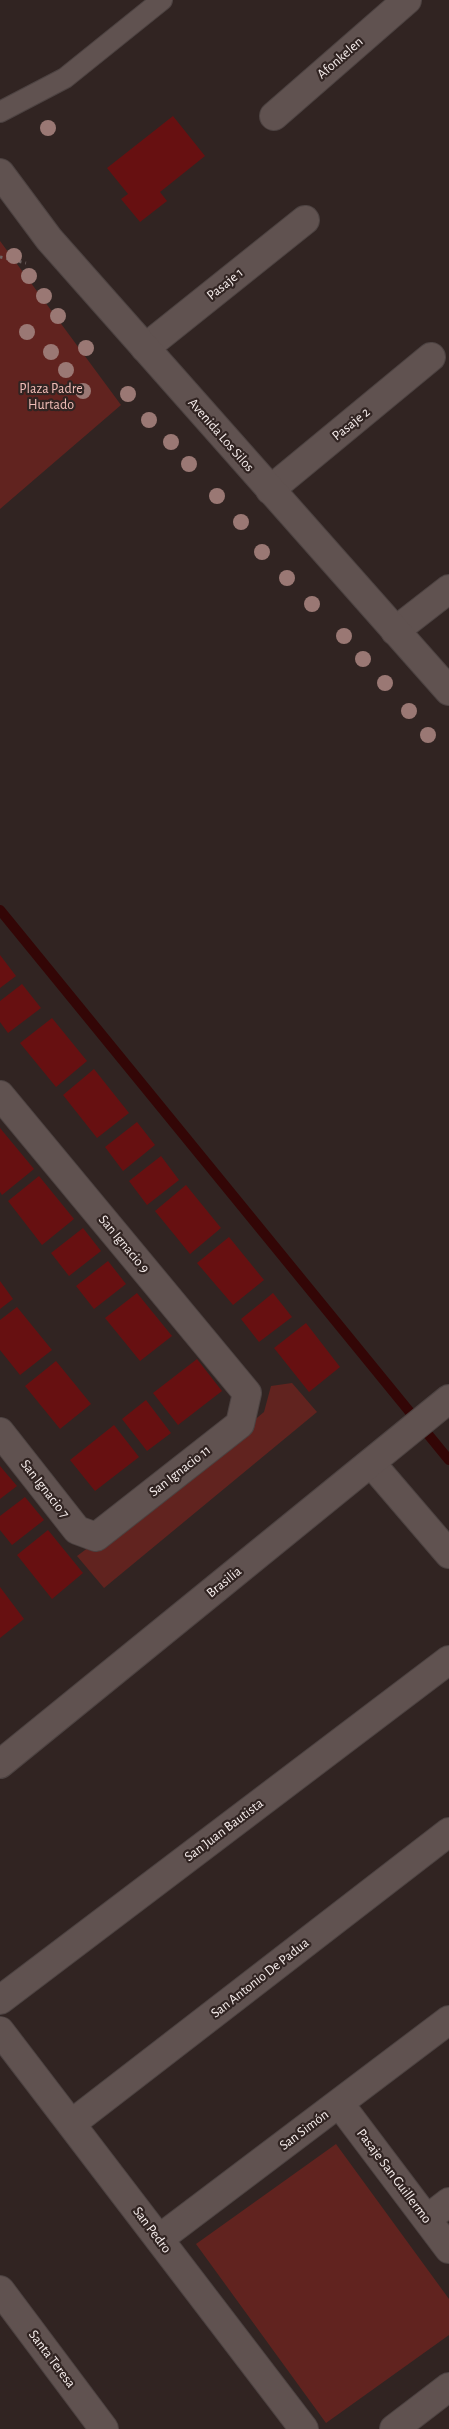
<!DOCTYPE html>
<html>
<head>
<meta charset="utf-8">
<style>
	body { margin:0 }
	canvas { display:block; background:#312422 }
</style>
</head>
<body>
<canvas width="449" height="2429"></canvas>
<script>
const context = document.querySelector('canvas').getContext('2d');
context.lineJoin = 'round';
function fillPath(path, color) { context.fillStyle = color; context.fill(path, 'evenodd'); }
function stroke(path, color, width, dash) { context.strokeStyle = color; context.lineWidth = width; context.lineCap = dash ? 'butt' : 'round'; context.setLineDash(dash || []); context.stroke(path); }
function write(font, color, halo, rows, align = 'center') {
  context.font = font + ' "Alegreya Sans",sans-serif'; context.lineWidth = 4.5; context.setLineDash([]); context.textBaseline = 'middle'; context.strokeStyle = halo; context.fillStyle = color; for (const [text, x, y, turn = 0] of rows) {
    context.save(); context.translate(x, y); context.rotate((+turn || 0) * Math.PI / 180); context.textAlign = isNaN(turn) ? turn : align; if (halo) context.strokeText(text, 0, 0); context.fillText(text, 0, 0); context.restore();
  }
}
fillPath(new Path2D(`
	M 0,241 L 121,405 L 0,509 Z
	M 292,1383 L 317,1412 L 104,1588 L 77,1556 L 93,1544 L 108,1542 L 264,1412 L 271,1386 Z
	M 336,2144 L 449,2299 L 449,2335 L 326,2423 L 196,2244 Z`), '#61231f');
stroke(new Path2D(`
	M 0,910 L 449,1460`), '#330606', 10);
fillPath(new Path2D(`
	M 173,116 L 205,156 L 160,192 L 167,201 L 140,222 L 121,199 L 128,194 L 107,168 Z
	M 0,955 L 16,976 L 0,988 Z
	M 22,984 L 41,1008 L 8,1033 L 0,1022 L 0,1001 Z
	M 52,1018 L 87,1061 L 56,1087 L 20,1043 Z
	M 94,1069 L 129,1113 L 97,1138 L 63,1095 Z
	M 137,1122 L 155,1145 L 123,1171 L 105,1147 Z
	M 0,1128 L 34,1169 L 2,1195 L 0,1192 Z
	M 161,1156 L 179,1180 L 147,1205 L 129,1181 Z
	M 39,1176 L 74,1219 L 42,1245 L 8,1201 Z
	M 186,1185 L 221,1228 L 190,1254 L 155,1211 Z
	M 83,1228 L 101,1251 L 69,1276 L 51,1253 Z
	M 229,1237 L 264,1280 L 233,1305 L 197,1263 Z
	M 108,1261 L 126,1284 L 94,1309 L 76,1286 Z
	M 0,1281 L 13,1299 L 0,1309 Z
	M 137,1293 L 172,1336 L 140,1361 L 105,1318 Z
	M 273,1293 L 292,1317 L 259,1342 L 241,1319 Z
	M 17,1307 L 52,1350 L 20,1375 L 0,1350 L 0,1320 Z
	M 306,1323 L 340,1367 L 309,1392 L 274,1348 Z
	M 197,1359 L 222,1391 L 178,1425 L 153,1393 Z
	M 56,1361 L 91,1404 L 60,1429 L 25,1386 Z
	M 146,1400 L 171,1433 L 147,1451 L 122,1419 Z
	M 114,1425 L 139,1457 L 95,1491 L 70,1460 Z
	M 0,1466 L 17,1486 L 0,1499 Z
	M 25,1497 L 44,1520 L 12,1545 L 0,1530 L 0,1516 Z
	M 48,1530 L 83,1573 L 52,1599 L 17,1555 Z
	M 0,1587 L 24,1619 L 0,1638 Z`), '#671011');
const service = new Path2D(`
	M 0,112 L 65,78 L 162,0`);
const minor = new Path2D(`
	M 274,116 L 407,0
	M 145,348 L 305,220
	M 270,490 L 431,357
	M 395,631 L 449,589
	M 0,1095 L 247,1393 L 240,1424 L 96,1537 L 77,1530 L 0,1432
	M 371,1463 L 449,1554
	M 0,2000 L 449,1660
	M 0,2031 L 304,2429
	M 339,2103 L 449,2249
	M 71,2124 L 449,1832
	M 427,2219 L 449,2202
	M 159,2239 L 449,2020
	M 0,2290 L 104,2429
	M 394,2429 L 449,2387`);
const tertiary = new Path2D(`
	M 0,1764 L 449,1399`);
const secondary = new Path2D(`
	M 0,173 L 49,239 L 449,691`);
stroke(service, '#4d4342', 22);
stroke(minor, '#4d4342', 30);
stroke(tertiary, '#4d4342', 30);
stroke(secondary, '#4d4342', 30);
stroke(new Path2D(`
	M 0,257 L 26,263`), '#706462', 3, [2.5, 4]);
stroke(service, '#605250', 20);
stroke(minor, '#605250', 28);
stroke(tertiary, '#605250', 28);
stroke(secondary, '#605250', 28);
context.fillStyle = '#9a7874';
for (const [x, y] of [
	[48,128],
	[14,256],
	[29,276],
	[44,296],
	[58,316],
	[27,332],
	[86,348],
	[51,352],
	[66,370],
	[83,391],
	[128,394],
	[149,420],
	[171,442],
	[189,464],
	[217,496],
	[241,522],
	[262,552],
	[287,578],
	[312,604],
	[344,636],
	[363,659],
	[385,683],
	[409,711],
	[428,735]
]) { context.beginPath(); context.arc(x, y, 8, 0, 2 * Math.PI); context.fill(); }
write('14px', '#f6edec', '#312422', [
	["Afonkelen",340,58,-41],
	["Pasaje 1",225,284,-39],
	["Pasaje 2",351,424,-39],
	["Avenida Los Silos",221,435,49],
	["San Ignacio 9",124,1244,50],
	["San Ignacio 11",180,1471,-38],
	["San Ignacio 7",45,1489,52],
	["Brasilia",224,1582,-39],
	["San Juan Bautista",224,1830,-37],
	["San Antonio De Padua",260,1978,-38],
	["San Simón",304,2130,-37],
	["Pasaje San Guillermo",394,2176,53],
	["San Pedro",152,2230,53],
	["Santa Teresa",52,2359,53]
]);
write('14px', '#f0bdb7', '#312422', [
	["Plaza Padre",51,389],
	["Hurtado",51,405]
]);
</script>
</body>
</html>
